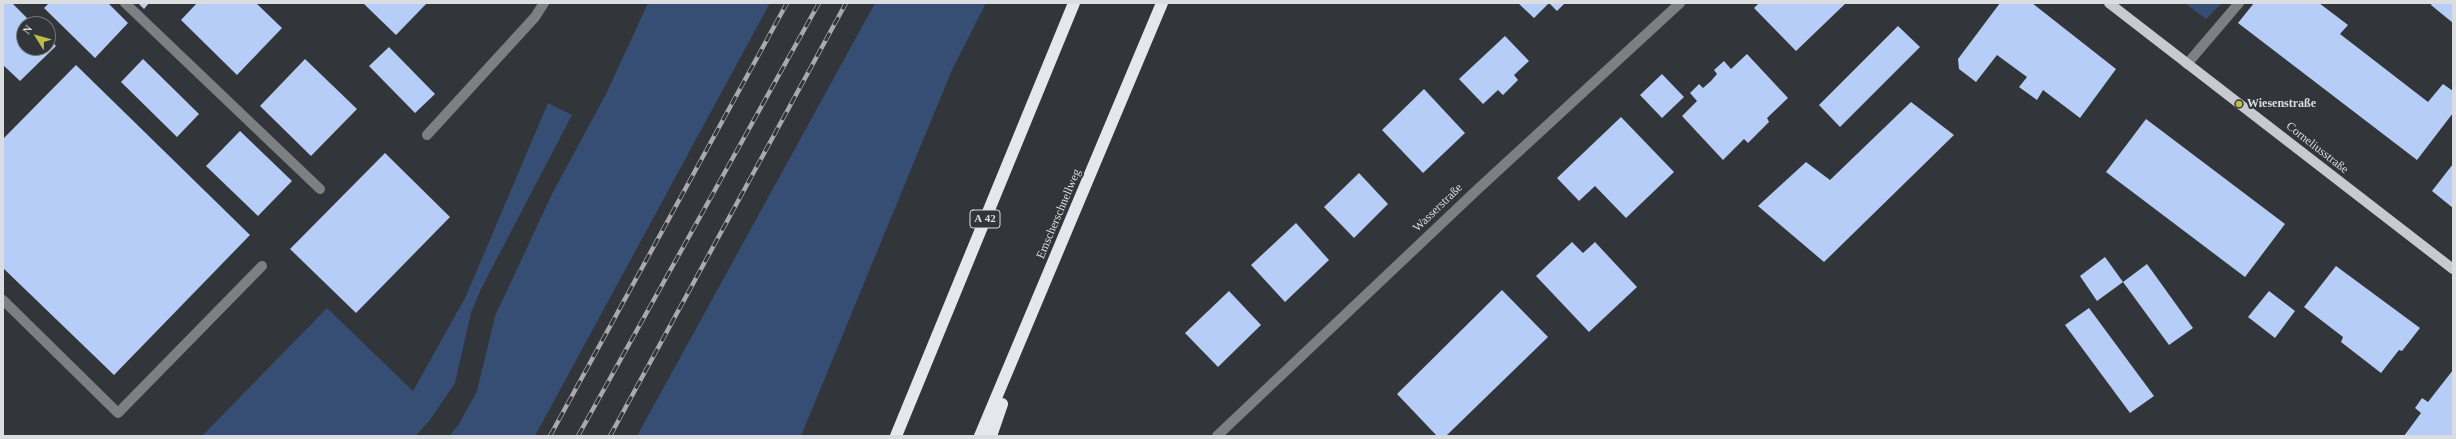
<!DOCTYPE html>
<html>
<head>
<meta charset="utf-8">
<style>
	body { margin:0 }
	#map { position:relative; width:2456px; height:439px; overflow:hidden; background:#323539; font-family:"Times New Roman",serif }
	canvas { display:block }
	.frame { position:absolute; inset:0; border:4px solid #dcdde0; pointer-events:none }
	.north { position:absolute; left:16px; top:16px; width:40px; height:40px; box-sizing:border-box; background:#323539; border:1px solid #76787c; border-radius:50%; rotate:307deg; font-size:11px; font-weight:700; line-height:16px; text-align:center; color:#dcdde0 }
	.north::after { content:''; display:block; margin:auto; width:14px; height:18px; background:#bcbf44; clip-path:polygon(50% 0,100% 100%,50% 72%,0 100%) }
</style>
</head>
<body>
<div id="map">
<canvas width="2456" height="439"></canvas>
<div class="frame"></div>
<div class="north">N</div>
</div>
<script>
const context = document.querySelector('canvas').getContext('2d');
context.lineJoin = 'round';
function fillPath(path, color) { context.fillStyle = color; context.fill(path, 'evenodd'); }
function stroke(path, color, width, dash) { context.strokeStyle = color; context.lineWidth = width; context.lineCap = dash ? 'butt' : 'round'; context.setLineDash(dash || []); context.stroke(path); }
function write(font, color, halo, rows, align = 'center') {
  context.font = font + ' "Times New Roman",serif'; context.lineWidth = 4; context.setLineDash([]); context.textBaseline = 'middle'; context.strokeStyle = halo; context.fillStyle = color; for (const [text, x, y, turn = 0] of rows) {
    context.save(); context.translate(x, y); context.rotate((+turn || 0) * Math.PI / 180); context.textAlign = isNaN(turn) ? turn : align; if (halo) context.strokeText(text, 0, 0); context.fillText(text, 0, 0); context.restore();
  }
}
fillPath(new Path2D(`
	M 648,3 L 770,3 L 535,436 L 449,436 L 459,424 L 477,391 L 495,316 L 552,194 L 606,94 Z
	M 875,3 L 986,3 L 952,70 L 801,436 L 637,436 Z
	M 2185,3 L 2222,3 L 2206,19 Z
	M 548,103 L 572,115 L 481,289 L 471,313 L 455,383 L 430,420 L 416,436 L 202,436 L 327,308 L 413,391 L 466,296 Z`), '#364d74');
fillPath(new Path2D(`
	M 3,3 L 12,3 L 33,24 L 24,24 L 24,48 L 48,48 L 48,38 L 56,46 L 20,81 L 3,65 Z
	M 49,3 L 108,3 L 128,23 L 95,58 L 44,8 Z
	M 138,3 L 149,3 L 144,9 Z
	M 197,3 L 256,3 L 282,28 L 237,75 L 181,20 Z
	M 363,3 L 427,3 L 396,35 Z
	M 1518,3 L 1549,3 L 1534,18 Z
	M 1549,3 L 1565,3 L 1557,11 Z
	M 1759,3 L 1846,3 L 1796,51 L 1754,8 Z
	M 2000,3 L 2032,3 L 2116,69 L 2080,118 L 2043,90 L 2037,100 L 2019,87 L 2027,77 L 1997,55 L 1976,82 L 1959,69 L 1958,59 Z
	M 2254,3 L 2319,3 L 2348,25 L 2340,34 L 2428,102 L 2443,84 L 2453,91 L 2453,113 L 2417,160 L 2238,23 Z
	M 2432,3 L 2453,3 L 2453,23 L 2431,5 Z
	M 1898,26 L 1920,47 L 1840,127 L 1819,105 Z
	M 1505,36 L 1529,61 L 1514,75 L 1518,80 L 1503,95 L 1498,90 L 1483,104 L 1459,79 Z
	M 389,47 L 435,94 L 415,113 L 369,66 Z
	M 1747,54 L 1788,98 L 1767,118 L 1769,122 L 1748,143 L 1744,139 L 1723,160 L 1682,116 L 1697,101 L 1690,93 L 1699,84 L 1703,88 L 1711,81 L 1717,74 L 1714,70 L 1724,61 L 1731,69 Z
	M 143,59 L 199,114 L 177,137 L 121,82 Z
	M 305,59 L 357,109 L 311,156 L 260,106 Z
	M 76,65 L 250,235 L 114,375 L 3,268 L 3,139 Z
	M 1662,74 L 1684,97 L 1662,118 L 1640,95 Z
	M 1424,89 L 1465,133 L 1423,173 L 1382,130 Z
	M 1911,102 L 1954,135 L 1824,262 L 1758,206 L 1806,162 L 1830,180 Z
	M 1621,117 L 1674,172 L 1626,218 L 1595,186 L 1579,201 L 1557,178 Z
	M 2146,119 L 2285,224 L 2245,277 L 2106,172 Z
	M 240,131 L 292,181 L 258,216 L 206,166 Z
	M 385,153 L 450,217 L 356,313 L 290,249 Z
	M 2453,164 L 2453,208 L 2432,191 Z
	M 1359,173 L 1388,204 L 1354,238 L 1324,207 Z
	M 1296,223 L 1329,260 L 1285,302 L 1251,265 Z
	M 1572,242 L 1583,253 L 1595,242 L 1637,287 L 1589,332 L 1536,276 Z
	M 2105,257 L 2123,282 L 2097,301 L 2080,276 Z
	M 2147,264 L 2193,328 L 2169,345 L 2123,282 Z
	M 2336,266 L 2420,328 L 2402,351 L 2399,350 L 2381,373 L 2341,342 L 2343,337 L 2304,307 Z
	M 1502,290 L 1548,337 L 1446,436 L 1437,436 L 1397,394 Z
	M 1229,291 L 1261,325 L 1218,367 L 1185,333 Z
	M 2269,291 L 2295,311 L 2275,338 L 2248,317 Z
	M 2089,308 L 2154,396 L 2130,413 L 2065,325 Z
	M 2453,370 L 2453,436 L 2404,436 L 2421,413 L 2415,408 L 2422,398 L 2428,402 Z`), '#b6cef7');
stroke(new Path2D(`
	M 125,3 L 320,189
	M 2187,64 L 2239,3
	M 427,135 L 535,17 L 544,3
	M 3,300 L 118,413 L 262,266
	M 1217,436 L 1479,188 L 1680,3`), '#7e7f82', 10);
stroke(new Path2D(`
	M 2109,3 L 2453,269`), '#c7cacf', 10);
stroke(new Path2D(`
	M 896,436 L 1074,3
	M 980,436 L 1162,3
	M 991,436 L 1002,404`), '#e4e7ed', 12);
const rail = new Path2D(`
	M 550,436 L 787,3
	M 578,436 L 819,3
	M 610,436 L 846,3`);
stroke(rail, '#a8aaad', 4.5);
stroke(rail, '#323539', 3, [9]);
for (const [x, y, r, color] of [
	[2239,104,4,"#bcbf44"]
]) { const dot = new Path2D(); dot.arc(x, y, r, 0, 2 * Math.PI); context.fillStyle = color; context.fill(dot); stroke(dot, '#323539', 1.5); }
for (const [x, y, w] of [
	[985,219,30]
]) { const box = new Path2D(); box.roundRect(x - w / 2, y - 9, w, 18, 3); context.fillStyle = '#323539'; context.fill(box); stroke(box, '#dcdde0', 1); }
write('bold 11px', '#dcdde0', null, [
	["A 42",985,219]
]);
write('bold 12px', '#dcdde0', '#323539', [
	["Wiesenstraße",2247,104]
], 'left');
write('12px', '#dcdde0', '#323539', [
	["Corneliusstraße",2317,148,38],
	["Wasserstraße",1438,208,-44],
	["Emscherschnellweg",1059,214,-67]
]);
</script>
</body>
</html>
